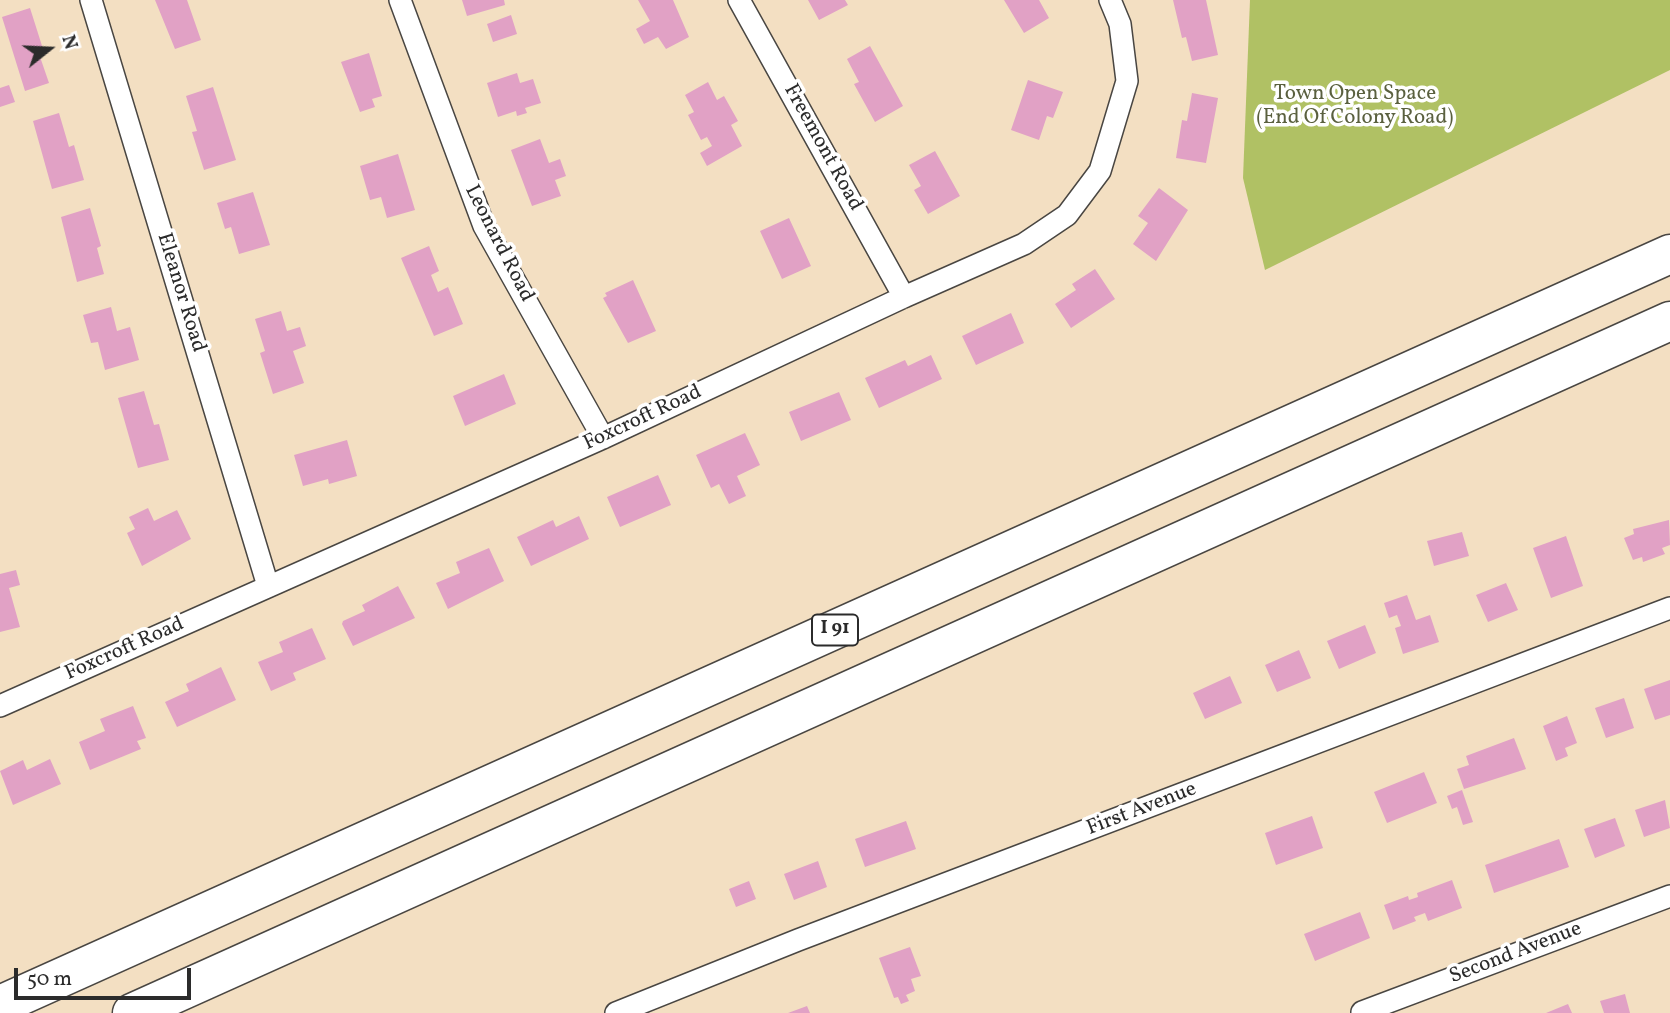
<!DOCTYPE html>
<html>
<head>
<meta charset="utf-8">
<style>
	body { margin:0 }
	#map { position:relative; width:1670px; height:1013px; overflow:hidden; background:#f3dfc2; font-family:Vollkorn,serif }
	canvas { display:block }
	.north { position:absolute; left:14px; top:14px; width:70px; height:70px; -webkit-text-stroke:5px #fff; paint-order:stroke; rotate:72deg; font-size:19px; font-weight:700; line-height:28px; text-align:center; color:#2b2b2b }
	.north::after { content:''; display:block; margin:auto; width:24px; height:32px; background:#2b2b2b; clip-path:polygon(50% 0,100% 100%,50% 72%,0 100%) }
	.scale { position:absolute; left:14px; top:968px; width:177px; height:32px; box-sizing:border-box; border:4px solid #2b2b2b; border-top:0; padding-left:9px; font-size:21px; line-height:24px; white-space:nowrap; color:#2b2b2b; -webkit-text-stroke:5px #fff; paint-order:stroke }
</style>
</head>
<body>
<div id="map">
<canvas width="1670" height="1013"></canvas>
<div class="north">N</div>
<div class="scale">50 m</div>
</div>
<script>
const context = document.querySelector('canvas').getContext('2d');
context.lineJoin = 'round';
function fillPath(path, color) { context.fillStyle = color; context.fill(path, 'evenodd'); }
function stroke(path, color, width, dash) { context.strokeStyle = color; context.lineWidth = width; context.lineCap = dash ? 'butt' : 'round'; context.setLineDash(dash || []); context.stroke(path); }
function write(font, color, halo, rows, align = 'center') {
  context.font = font + ' Vollkorn,serif'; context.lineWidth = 7; context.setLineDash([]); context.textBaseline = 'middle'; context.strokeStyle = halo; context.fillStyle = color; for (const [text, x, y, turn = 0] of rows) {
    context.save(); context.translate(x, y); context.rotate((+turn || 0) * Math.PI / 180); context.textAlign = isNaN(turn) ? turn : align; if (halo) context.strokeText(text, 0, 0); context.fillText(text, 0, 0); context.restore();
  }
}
fillPath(new Path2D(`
	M 1250,0 L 1670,0 L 1670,70 L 1265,270 L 1243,178 Z`), '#b0c164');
fillPath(new Path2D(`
	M 155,0 L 187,0 L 201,40 L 175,49 Z
	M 462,0 L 504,0 L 505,5 L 467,16 Z
	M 638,0 L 673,0 L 689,37 L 666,49 L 658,37 L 644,44 L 636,29 L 650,21 Z
	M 808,0 L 845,0 L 848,5 L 819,20 Z
	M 1004,0 L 1039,0 L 1049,18 L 1024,33 Z
	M 1173,0 L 1206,0 L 1218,55 L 1192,61 L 1186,37 L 1182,38 Z
	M 30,8 L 43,49 L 38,51 L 49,83 L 25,91 L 2,17 Z
	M 511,15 L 517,34 L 493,42 L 487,24 Z
	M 870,46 L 903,106 L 875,122 L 854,84 L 859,82 L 847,59 Z
	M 369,53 L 382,96 L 372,99 L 375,107 L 360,112 L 341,62 Z
	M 517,73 L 520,83 L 533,79 L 541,103 L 525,108 L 527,113 L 517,116 L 516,111 L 498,117 L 487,83 Z
	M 1028,80 L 1063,92 L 1053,118 L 1047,116 L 1039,140 L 1011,130 Z
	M 708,82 L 717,100 L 724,96 L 738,121 L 731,125 L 742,146 L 707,166 L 700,153 L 712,146 L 707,137 L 701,140 L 688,115 L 694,112 L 685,95 Z
	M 9,85 L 15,102 L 0,107 L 0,88 Z
	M 213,87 L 236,160 L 204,170 L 192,132 L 197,131 L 186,96 Z
	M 1192,93 L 1218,98 L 1206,163 L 1176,158 L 1182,120 L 1187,121 Z
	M 59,113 L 69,147 L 74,145 L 84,180 L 52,189 L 33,121 Z
	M 540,139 L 549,163 L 560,159 L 566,176 L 555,180 L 561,196 L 532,206 L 511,150 Z
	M 935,151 L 960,196 L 928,214 L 914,190 L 921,186 L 909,165 Z
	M 398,154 L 415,210 L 387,218 L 381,197 L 370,200 L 360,166 Z
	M 1159,188 L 1188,210 L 1156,261 L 1133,244 L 1148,223 L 1138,216 Z
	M 253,192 L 270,245 L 239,254 L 231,227 L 225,229 L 217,203 Z
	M 90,208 L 101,246 L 97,248 L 104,274 L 77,282 L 61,217 Z
	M 789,218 L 811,266 L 782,279 L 760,231 Z
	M 429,246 L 439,271 L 431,275 L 438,292 L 448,287 L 463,324 L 434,336 L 401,258 Z
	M 1095,269 L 1115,299 L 1071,328 L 1055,304 L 1076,290 L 1072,284 Z
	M 633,280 L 656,331 L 628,343 L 603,298 L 607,296 L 605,293 Z
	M 111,307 L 117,331 L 130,327 L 139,360 L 105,370 L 98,342 L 91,343 L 83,315 Z
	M 281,311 L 287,331 L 300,327 L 306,346 L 293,351 L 304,383 L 273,394 L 260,353 L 265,351 L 255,319 Z
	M 1011,313 L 1024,343 L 976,365 L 962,336 Z
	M 931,355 L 942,379 L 879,408 L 865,378 L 905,360 L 908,366 Z
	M 504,374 L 516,404 L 465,426 L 453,396 Z
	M 144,391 L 154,425 L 159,424 L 169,460 L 138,468 L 118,398 Z
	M 839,392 L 851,420 L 801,441 L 789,412 Z
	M 745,433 L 760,465 L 737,476 L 746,496 L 729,504 L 719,484 L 711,488 L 696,455 Z
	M 347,440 L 357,476 L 329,484 L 328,479 L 303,486 L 294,455 Z
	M 658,475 L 671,505 L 620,527 L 607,497 Z
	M 148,508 L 154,521 L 177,510 L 191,539 L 142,566 L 127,533 L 135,529 L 129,517 Z
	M 579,516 L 589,539 L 531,566 L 517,537 L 553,520 L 556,527 Z
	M 1669,520 L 1670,545 L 1662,548 L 1665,554 L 1643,562 L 1642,557 L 1633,560 L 1624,538 L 1634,534 L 1633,529 Z
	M 1462,532 L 1469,556 L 1434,566 L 1427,541 Z
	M 1566,536 L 1583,586 L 1551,598 L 1533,548 Z
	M 489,548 L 504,581 L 448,609 L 436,583 L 460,573 L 456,562 Z
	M 16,570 L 20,585 L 9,588 L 20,627 L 0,632 L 0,574 Z
	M 1506,583 L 1518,610 L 1488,622 L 1476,595 Z
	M 398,586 L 415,618 L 353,646 L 342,624 L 343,621 L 365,611 L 362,605 Z
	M 1407,595 L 1416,620 L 1430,615 L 1439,642 L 1403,654 L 1395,628 L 1401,626 L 1397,615 L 1389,618 L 1384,603 Z
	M 1365,625 L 1376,653 L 1339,669 L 1327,641 Z
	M 312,628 L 326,659 L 293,673 L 296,680 L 271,691 L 258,662 L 283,652 L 279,642 Z
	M 1299,650 L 1311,678 L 1277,692 L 1265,665 Z
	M 221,667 L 236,700 L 177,727 L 165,702 L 189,691 L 186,684 Z
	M 1230,676 L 1242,703 L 1205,719 L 1193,693 Z
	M 1670,680 L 1670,715 L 1655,720 L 1644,689 Z
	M 1624,698 L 1634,728 L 1606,738 L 1595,708 Z
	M 133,706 L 146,738 L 137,741 L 141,749 L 90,770 L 79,742 L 105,731 L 100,719 Z
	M 1567,716 L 1577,743 L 1565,748 L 1568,756 L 1556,761 L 1543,726 Z
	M 1514,738 L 1526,769 L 1464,789 L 1457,769 L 1469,765 L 1466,756 Z
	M 50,759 L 61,784 L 13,805 L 0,771 L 23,760 L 27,770 Z
	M 1424,772 L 1437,803 L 1387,823 L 1374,792 Z
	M 1462,790 L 1473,822 L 1463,825 L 1457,807 L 1452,809 L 1447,796 Z
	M 1665,800 L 1670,828 L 1644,837 L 1635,810 Z
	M 1312,816 L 1323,848 L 1276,865 L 1265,833 Z
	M 1615,818 L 1625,846 L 1595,858 L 1584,829 Z
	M 906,821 L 916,849 L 865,867 L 855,839 Z
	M 1559,839 L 1569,867 L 1494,893 L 1485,865 Z
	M 818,861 L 827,887 L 794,900 L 784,874 Z
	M 1452,880 L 1462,908 L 1428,921 L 1425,913 L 1414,917 L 1416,921 L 1393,930 L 1384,905 L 1408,896 L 1409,900 L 1418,897 L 1417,893 Z
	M 749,881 L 756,899 L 736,907 L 729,889 Z
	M 1360,912 L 1370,938 L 1315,961 L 1304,934 Z
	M 910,947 L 921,976 L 911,979 L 915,991 L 906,995 L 909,1001 L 901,1004 L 898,997 L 894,998 L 879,958 Z
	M 1625,994 L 1630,1013 L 1604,1013 L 1600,1001 Z
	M 1568,1004 L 1572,1013 L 1546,1013 Z
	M 807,1006 L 810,1013 L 788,1013 Z`), '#e1a1c5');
const minor = new Path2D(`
	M 91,0 L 268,586
	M 400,0 L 484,226 L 603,438
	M 739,0 L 904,297
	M 0,706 L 603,438 L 904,297 L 1024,244 L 1067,215 L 1100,171 L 1127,81 L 1120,24 L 1110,0
	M 1362,1012 L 1670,896
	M 616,1013 L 798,940 L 1670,608`);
const motorway = new Path2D(`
	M 0,1005 L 1670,254
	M 132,1013 L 1670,321`);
stroke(minor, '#494642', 24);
stroke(motorway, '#494642', 41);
stroke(minor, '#fff', 21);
stroke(motorway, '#fff', 38);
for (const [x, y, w] of [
	[835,630,46]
]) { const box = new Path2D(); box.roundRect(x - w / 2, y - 15.5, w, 31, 5); context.fillStyle = '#fff'; context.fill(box); stroke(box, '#2b2b2b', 2); }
write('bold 19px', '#2b2b2b', null, [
	["I 91",835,630]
]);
write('21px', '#5a603f', '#fff', [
	["Town Open Space",1355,95],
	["(End Of Colony Road)",1355,119]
]);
write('21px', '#2b2b2b', '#fff', [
	["Freemont Road",822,148,61],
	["Leonard Road",498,244,63],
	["Eleanor Road",180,293,73],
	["Foxcroft Road",643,419,-25],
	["Foxcroft Road",125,650,-24],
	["First Avenue",1142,810,-21],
	["Second Avenue",1516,954,-21]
]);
</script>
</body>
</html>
